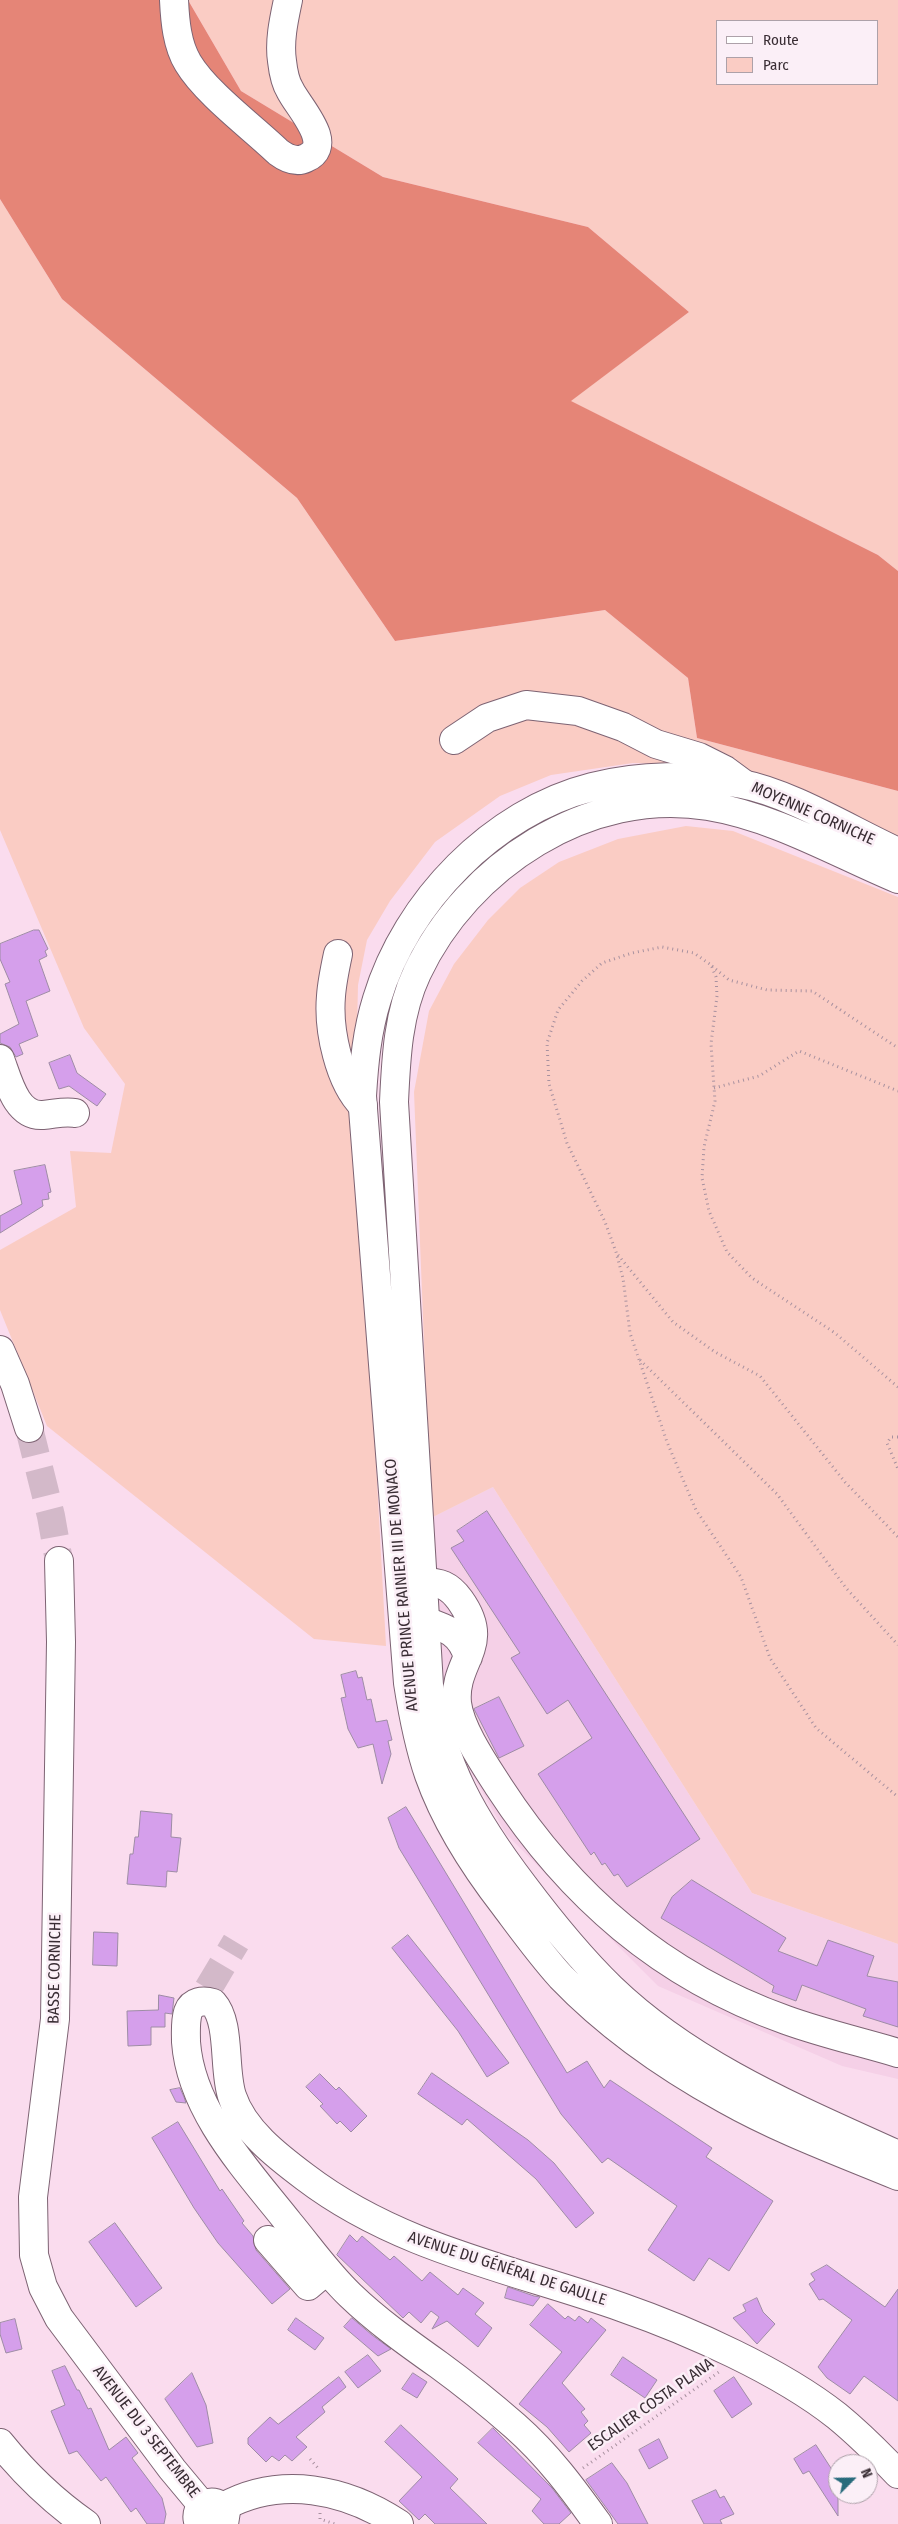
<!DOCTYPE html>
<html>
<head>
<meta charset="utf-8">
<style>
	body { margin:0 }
	#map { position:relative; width:898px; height:2524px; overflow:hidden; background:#fadcee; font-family:"Fira Sans Condensed",sans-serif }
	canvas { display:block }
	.legend { position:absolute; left:716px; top:20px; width:162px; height:65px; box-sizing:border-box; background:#fbeff7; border:1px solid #ada1a9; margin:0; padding:6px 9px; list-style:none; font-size:15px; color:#392d34 }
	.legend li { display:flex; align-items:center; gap:10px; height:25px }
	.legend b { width:25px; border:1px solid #ada1a9 }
	.north { position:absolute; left:828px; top:2454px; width:50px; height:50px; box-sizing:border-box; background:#fbeff7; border:1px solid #ada1a9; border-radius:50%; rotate:67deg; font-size:14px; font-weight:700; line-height:20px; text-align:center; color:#392d34 }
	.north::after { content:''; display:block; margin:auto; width:18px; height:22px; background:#286b7c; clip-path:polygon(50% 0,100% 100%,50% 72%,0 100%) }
</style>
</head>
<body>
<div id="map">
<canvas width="898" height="2524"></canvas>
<ul class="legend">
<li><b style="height:6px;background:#fff"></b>Route</li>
<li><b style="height:14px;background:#faccc4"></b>Parc</li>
</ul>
<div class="north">N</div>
</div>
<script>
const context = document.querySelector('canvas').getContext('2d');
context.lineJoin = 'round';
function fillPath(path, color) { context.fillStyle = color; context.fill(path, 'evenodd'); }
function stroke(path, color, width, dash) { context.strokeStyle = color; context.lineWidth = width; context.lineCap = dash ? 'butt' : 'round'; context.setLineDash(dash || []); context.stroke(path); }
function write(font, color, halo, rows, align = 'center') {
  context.font = font + ' "Fira Sans Condensed",sans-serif'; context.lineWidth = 5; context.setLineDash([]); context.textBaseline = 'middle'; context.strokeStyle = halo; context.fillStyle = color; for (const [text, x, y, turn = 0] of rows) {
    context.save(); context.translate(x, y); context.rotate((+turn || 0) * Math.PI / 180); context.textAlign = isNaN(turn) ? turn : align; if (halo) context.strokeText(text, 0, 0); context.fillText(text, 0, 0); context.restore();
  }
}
fillPath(new Path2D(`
	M 493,1487 L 752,1893 L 898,1944 L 898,2079 L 842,2066 L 658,1986 L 506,1834 L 440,1717 L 431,1518 Z`), '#f5d0e7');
fillPath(new Path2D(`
	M 188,0 L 898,0 L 898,571 L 878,555 L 570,401 L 689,312 L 588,227 L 383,177 L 241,91 ZM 717,21 L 877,21 L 877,84 L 717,84 Z
	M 0,199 L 62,299 L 297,498 L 395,641 L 605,610 L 688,678 L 697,738 L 898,791 L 898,838 L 727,767 L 633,763 L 551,775 L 500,796 L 435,842 L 390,901 L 367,940 L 358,985 L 357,1028 L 358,1133 L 386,1646 L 314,1639 L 47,1426 L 0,1310 L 0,1250 L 76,1207 L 70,1151 L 111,1153 L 125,1084 L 84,1028 L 0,830 Z
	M 686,826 L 733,831 L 898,897 L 898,1944 L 752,1893 L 493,1487 L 431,1518 L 414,1092 L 429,1011 L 454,964 L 488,920 L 520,888 L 559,862 L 618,839 Z`), '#faccc4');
fillPath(new Path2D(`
	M 0,0 L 188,0 L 241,91 L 383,177 L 588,227 L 689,312 L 571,401 L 878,555 L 898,571 L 898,791 L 697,738 L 688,678 L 605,610 L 395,641 L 297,498 L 62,299 L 0,199 Z`), '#e58577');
const building = new Path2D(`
	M 34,930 L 39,930 L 48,949 L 45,951 L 47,956 L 39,960 L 50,991 L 26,1001 L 38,1036 L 19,1044 L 23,1054 L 16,1057 L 10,1047 L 0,1043 L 0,1034 L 19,1024 L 5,984 L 10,982 L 0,959 L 0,944 Z
	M 70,1055 L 77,1073 L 106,1094 L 97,1106 L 69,1086 L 59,1089 L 49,1063 Z
	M 45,1165 L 51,1192 L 48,1193 L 49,1199 L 42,1200 L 43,1206 L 0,1233 L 0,1216 L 22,1204 L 14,1171 Z
	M 487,1511 L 700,1839 L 627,1887 L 618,1874 L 614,1876 L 605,1863 L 602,1865 L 594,1852 L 591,1855 L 538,1774 L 592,1738 L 568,1700 L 547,1714 L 511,1658 L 520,1653 L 451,1548 L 464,1541 L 457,1531 Z
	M 356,1671 L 358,1678 L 362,1677 L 367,1700 L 371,1699 L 376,1722 L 387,1720 L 392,1740 L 388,1741 L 391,1754 L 382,1784 L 373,1744 L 358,1748 L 348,1729 L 341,1698 L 346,1697 L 341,1675 Z
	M 499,1697 L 524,1746 L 499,1758 L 474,1709 Z
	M 406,1807 L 567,2073 L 587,2061 L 604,2088 L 610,2080 L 712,2148 L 706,2157 L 773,2201 L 729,2271 L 709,2258 L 694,2281 L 648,2250 L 677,2206 L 608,2158 L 602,2163 L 561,2114 L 399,1848 L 388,1818 Z
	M 141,1811 L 172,1814 L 171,1837 L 181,1838 L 177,1872 L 167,1871 L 166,1887 L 127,1884 L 130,1854 L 133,1854 L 135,1837 L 138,1837 Z
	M 692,1880 L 786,1938 L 778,1951 L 817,1966 L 828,1940 L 874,1956 L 867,1976 L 898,1982 L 898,2027 L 863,2016 L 866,2009 L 802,1985 L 796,2001 L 772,1992 L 774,1986 L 661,1918 L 672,1897 Z
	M 94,1932 L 118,1933 L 117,1966 L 93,1965 Z
	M 408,1935 L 454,1992 L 509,2063 L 487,2077 L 458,2031 L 392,1948 Z
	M 159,1995 L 174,1998 L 172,2014 L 165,2013 L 165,2027 L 151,2027 L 151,2045 L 128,2046 L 127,2011 L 158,2010 Z
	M 432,2073 L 528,2140 L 554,2163 L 594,2213 L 576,2228 L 536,2179 L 467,2119 L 462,2125 L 418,2094 Z
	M 320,2074 L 336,2090 L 339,2087 L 367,2116 L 351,2132 L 340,2121 L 337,2124 L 320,2106 L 323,2104 L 306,2087 Z
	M 180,2088 L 184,2097 L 186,2103 L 176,2102 L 170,2090 Z
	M 178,2122 L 220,2191 L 222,2189 L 244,2221 L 242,2223 L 253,2236 L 256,2250 L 290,2289 L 272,2304 L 218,2243 L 194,2208 L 152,2138 Z
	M 115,2223 L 162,2288 L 136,2307 L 89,2242 Z
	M 350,2235 L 357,2242 L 362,2236 L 390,2260 L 394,2256 L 422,2281 L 430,2272 L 458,2295 L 463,2288 L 484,2303 L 475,2314 L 492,2328 L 478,2347 L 447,2321 L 432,2329 L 439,2317 L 431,2311 L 421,2323 L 409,2312 L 403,2318 L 337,2255 Z
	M 827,2265 L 885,2307 L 898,2289 L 898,2401 L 864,2376 L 850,2394 L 827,2378 L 818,2367 L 852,2320 L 823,2299 L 819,2300 L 809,2284 L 815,2280 L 811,2274 Z
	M 508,2287 L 534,2296 L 540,2297 L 533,2306 L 505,2298 Z
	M 757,2298 L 763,2312 L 775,2324 L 757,2344 L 733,2318 L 746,2311 L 743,2305 Z
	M 548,2304 L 565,2319 L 568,2316 L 575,2321 L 579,2316 L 588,2323 L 591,2318 L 606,2330 L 562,2383 L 585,2409 L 581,2412 L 588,2421 L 584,2425 L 591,2433 L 569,2452 L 547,2427 L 519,2404 L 562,2352 L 530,2325 Z
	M 296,2318 L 324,2338 L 315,2350 L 288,2330 Z
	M 352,2318 L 372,2335 L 391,2349 L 378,2356 L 344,2327 Z
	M 15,2319 L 22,2349 L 6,2353 L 0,2334 L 0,2323 Z
	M 368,2355 L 381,2371 L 358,2388 L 345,2372 Z
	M 623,2357 L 657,2380 L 645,2398 L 611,2375 Z
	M 65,2366 L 77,2390 L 79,2390 L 88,2409 L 91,2408 L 109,2450 L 126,2437 L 138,2453 L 132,2458 L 162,2498 L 166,2514 L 164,2524 L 147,2524 L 136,2508 L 131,2512 L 106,2477 L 101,2481 L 77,2451 L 69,2454 L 51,2411 L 65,2405 L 52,2371 Z
	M 192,2373 L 206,2405 L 213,2443 L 197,2447 L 165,2399 Z
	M 413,2373 L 427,2382 L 417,2398 L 402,2389 Z
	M 339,2377 L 346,2387 L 322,2407 L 325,2412 L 296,2437 L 307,2447 L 292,2461 L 285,2455 L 279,2461 L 272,2456 L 266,2462 L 248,2444 L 248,2438 L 270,2417 L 278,2424 Z
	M 734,2377 L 752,2404 L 732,2418 L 714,2391 Z
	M 401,2425 L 458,2479 L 450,2488 L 487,2524 L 435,2524 L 425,2514 L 419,2520 L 399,2501 L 422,2477 L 385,2442 Z
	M 493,2428 L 552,2488 L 571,2513 L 559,2524 L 544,2524 L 532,2511 L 541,2499 L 478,2443 Z
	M 659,2439 L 668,2458 L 649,2469 L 639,2450 Z
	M 816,2445 L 838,2479 L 838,2516 L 809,2471 L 803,2474 L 794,2459 Z
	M 612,2463 L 627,2483 L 648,2524 L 618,2524 L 586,2480 Z
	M 716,2490 L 720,2498 L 724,2496 L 734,2514 L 720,2520 L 722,2524 L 704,2524 L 692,2501 Z`);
fillPath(building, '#d59feb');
stroke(building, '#9e8ca5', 1);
stroke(new Path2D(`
	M 208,1989 L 236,1942`), '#d3b9c9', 28, [28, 14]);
stroke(new Path2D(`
	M 29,1428 L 51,1516 L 59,1561`), '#d3b9c9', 28, [28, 14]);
const minor = new Path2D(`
	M 174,0 C 175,21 177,45 188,63 C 206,93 252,127 278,152 C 286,158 296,163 306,158 C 336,145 298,107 290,90 C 285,82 283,70 282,61 C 279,41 284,19 288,0
	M 454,740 L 487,718 L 526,705 L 578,711 L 623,727 L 656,744 L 699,757 L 725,770 L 744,784
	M 338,954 C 335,968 332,982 331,996 C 328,1030 339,1082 363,1106
	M 0,1059 C 8,1080 16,1117 43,1115 C 55,1114 64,1111 75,1113
	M 414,1601 L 425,1621 C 446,1628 461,1633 468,1657
	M 411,1603 L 422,1582 C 440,1582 449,1585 460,1600 C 493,1646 453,1660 457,1703 C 460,1729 485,1765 499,1787 C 570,1896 662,1976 786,2020 C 822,2033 861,2042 898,2053
	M 268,2240 L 308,2286 L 327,2270
	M 0,2443 C 25,2474 53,2501 86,2524
	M 223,2507 C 281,2475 346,2489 399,2524
	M 598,2524 C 573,2489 548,2455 515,2426 C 491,2405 465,2384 439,2365 C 408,2343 377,2321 350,2295 C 327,2273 309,2247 289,2223 C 248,2171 191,2112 186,2042 C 186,2032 185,2022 188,2012 C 192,2001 203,2000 213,2003 C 231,2023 223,2069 232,2096 C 243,2130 277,2156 305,2177 C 398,2248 513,2269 621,2307 C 690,2331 780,2371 837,2416 C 859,2434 878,2453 898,2474`);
const major = new Path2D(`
	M 898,852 C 852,831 790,793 742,784 C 693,774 640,775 592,787 C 493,812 406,902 377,999 C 367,1031 364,1063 362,1096 L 408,1683 C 413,1715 419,1746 429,1775 C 446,1823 474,1866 505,1906 C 523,1930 541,1955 561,1977 C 608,2026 667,2067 725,2099 C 780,2130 840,2152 898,2176
	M 898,879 C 836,853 775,817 708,806 C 589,786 467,866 417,973 C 398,1013 396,1058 394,1102 L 429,1685 C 443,1767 473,1819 523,1885 C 550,1921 578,1956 611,1988 C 692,2066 797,2109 898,2155
	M 0,1350 L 15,1384 L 29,1428
	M 59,1561 L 61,1642 L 55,2019 L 33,2197 L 34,2255 L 43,2287 L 59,2318 L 172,2469 L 202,2505
	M 199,2524 C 191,2505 215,2494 226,2511 L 224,2524`);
stroke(minor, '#7d6373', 30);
stroke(major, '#7d6373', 30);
stroke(new Path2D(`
	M 712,966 L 729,980 L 767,990 L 812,991 L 898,1048
	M 714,1088 L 759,1076 L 799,1051 L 898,1091
	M 618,1255 L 673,1322 L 715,1352 L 760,1376 L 845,1482 L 898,1537
	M 640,1360 L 777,1494 L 846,1588 L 898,1645
	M 898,1387 L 835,1333 L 752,1278 L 727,1252 L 709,1211 L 702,1178 L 704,1147 L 715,1101 L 711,1044 L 717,996 L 716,977 L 711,965 L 694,953 L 662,947 L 632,953 L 602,963 L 582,981 L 558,1010 L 547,1043 L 549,1084 L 567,1143 L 605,1222 L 616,1252 L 623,1278 L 630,1333 L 667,1442 L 696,1510 L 741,1577 L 770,1658 L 816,1728 L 898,1797
	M 898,1437 L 891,1437 L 887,1443 L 898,1469
	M 310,2459 L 318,2468
	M 583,2468 L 719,2372
	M 320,2513 L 320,2519 L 335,2524`), '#a8919f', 3, [1, 4]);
stroke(minor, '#fff', 28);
stroke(major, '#fff', 28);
write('16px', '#392d34', '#fbeff7', [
	["MOYENNE CORNICHE",813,814,24],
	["AVENUE PRINCE RAINIER III DE MONACO",402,1585,-95],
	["BASSE CORNICHE",55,1969,-89],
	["AVENUE DU GÉNÉRAL DE GAULLE",507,2269,18],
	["ESCALIER COSTA PLANA",651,2405,-35],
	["AVENUE DU 3 SEPTEMBRE",146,2432,52]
]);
</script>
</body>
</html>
